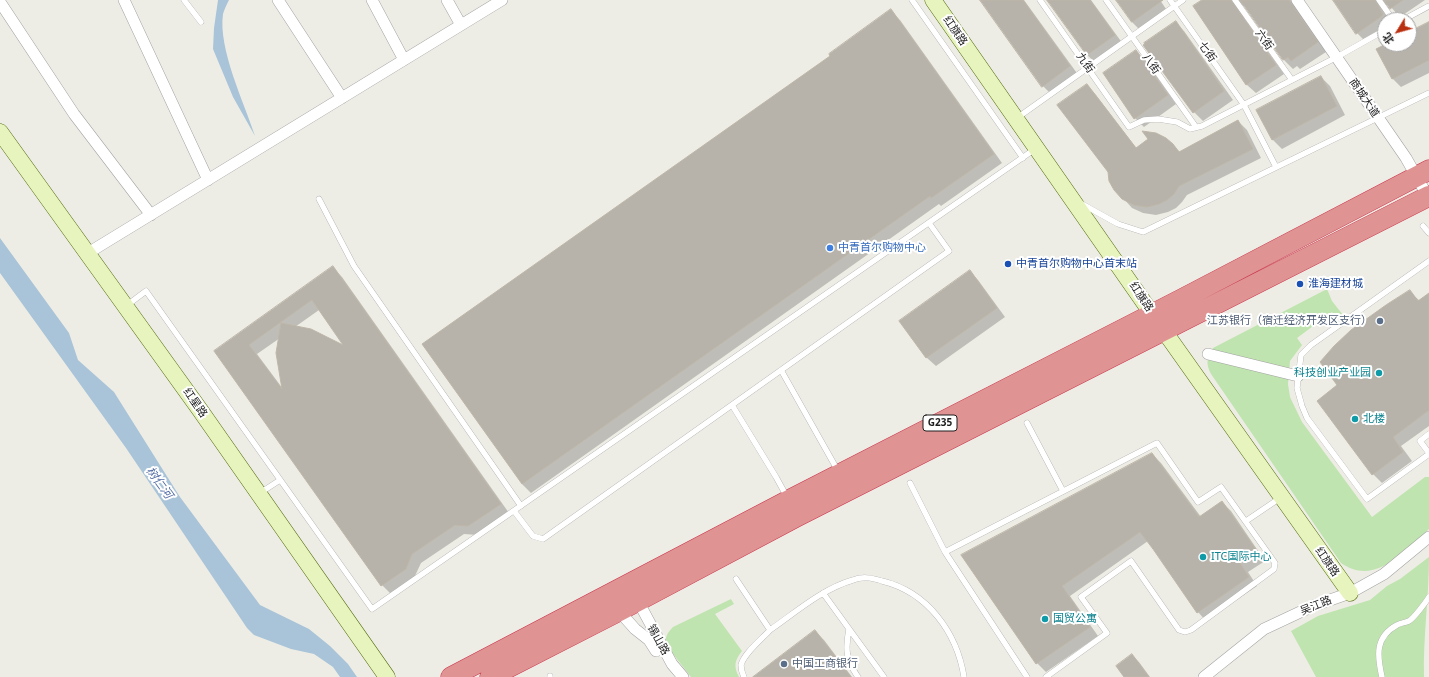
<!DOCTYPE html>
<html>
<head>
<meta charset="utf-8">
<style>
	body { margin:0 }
	#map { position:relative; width:1429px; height:677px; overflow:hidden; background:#eeede5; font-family:"Noto Sans","Noto Sans SC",sans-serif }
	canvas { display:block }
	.north { position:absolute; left:1377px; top:12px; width:40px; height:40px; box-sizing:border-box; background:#fff; border:1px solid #a5a5a5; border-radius:50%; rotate:233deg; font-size:11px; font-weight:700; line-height:16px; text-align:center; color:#1e1e1e }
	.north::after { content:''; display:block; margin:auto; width:14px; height:18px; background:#ba3111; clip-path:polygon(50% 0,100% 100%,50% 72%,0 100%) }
</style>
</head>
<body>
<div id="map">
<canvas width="1429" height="677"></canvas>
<div class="north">北</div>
</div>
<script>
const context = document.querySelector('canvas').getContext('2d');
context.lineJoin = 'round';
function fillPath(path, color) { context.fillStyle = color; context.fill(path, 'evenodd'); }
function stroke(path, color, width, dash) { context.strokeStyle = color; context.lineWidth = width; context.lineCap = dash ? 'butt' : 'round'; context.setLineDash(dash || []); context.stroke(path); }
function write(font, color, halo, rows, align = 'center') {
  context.font = font + ' "Noto Sans","Noto Sans SC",sans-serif'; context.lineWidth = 4; context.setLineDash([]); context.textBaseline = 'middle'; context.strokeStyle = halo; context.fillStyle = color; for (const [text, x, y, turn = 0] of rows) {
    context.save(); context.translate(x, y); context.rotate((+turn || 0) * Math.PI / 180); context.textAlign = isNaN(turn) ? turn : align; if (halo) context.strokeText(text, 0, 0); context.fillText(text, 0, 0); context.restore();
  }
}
fillPath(new Path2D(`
	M 1327,289 L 1332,301 L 1343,315 L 1337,319 L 1332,312 L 1297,338 L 1302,345 L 1290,361 L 1288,384 L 1290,397 L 1302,422 L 1372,517 L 1425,477 L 1429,477 L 1429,529 C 1405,551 1375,587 1341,563 L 1211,374 C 1206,364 1206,358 1213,348 Z
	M 1429,557 C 1429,597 1423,637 1424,677 L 1316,677 L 1291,631 L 1318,616 L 1370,600 L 1387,586 L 1400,579 Z
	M 731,599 L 734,604 L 715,614 L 742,651 C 735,660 733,666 739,677 L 691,677 L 666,645 C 665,637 667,633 673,627 Z`), '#bfe4af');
fillPath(new Path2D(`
	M 218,0 L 229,0 C 227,4 224,10 223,14 C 218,49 244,102 255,136 L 233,97 L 213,49 L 214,28 Z
	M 0,238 L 69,333 L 78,360 L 114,392 L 180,497 L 260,605 L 309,629 L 330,646 L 348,664 L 357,677 L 340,677 L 333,667 L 314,654 L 291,649 L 254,635 L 247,628 L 126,448 L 0,273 Z`), '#a9c4d8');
fillPath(new Path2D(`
	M 982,0 L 1024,0 L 1079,76 L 1052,95 L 1043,86 Z
	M 1048,0 L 1091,0 L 1123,44 L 1096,63 L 1087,55 Z
	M 1117,0 L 1160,0 L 1168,12 L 1141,31 L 1132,22 Z
	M 1204,0 L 1291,0 L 1326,52 L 1300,69 L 1297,66 L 1293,69 L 1284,60 L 1245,5 L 1242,5 L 1239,8 L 1240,12 L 1284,74 L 1256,93 L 1247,85 L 1195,6 Z
	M 1334,0 L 1425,0 L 1400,17 L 1389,5 L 1386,5 L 1384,8 L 1384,12 L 1389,20 L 1385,20 L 1385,29 L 1366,42 L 1357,33 Z
	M 891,11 L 900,20 L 1002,163 L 941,206 L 939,204 L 531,493 L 522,484 L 832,57 Z
	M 1175,22 L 1184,31 L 1233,100 L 1203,121 L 1194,112 Z
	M 1429,23 L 1429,73 L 1401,87 L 1392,78 L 1388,44 L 1409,44 L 1409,33 Z
	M 1136,51 L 1145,60 L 1176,104 L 1144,127 L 1135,118 Z
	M 1321,77 L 1330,86 L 1345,115 L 1282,149 L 1273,140 L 1257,111 Z
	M 1087,86 L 1096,95 L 1137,149 L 1166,139 L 1180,152 L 1238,121 L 1247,130 L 1261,158 L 1187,195 L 1182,202 L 1176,208 L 1168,212 L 1156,215 L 1143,213 L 1132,208 L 1123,198 Z
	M 333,268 L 342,277 L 509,513 L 478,535 L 464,534 L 421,563 L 414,578 L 391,594 L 382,585 L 216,352 ZM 319,310 L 346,348 L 295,327 ZM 280,338 L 283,389 L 257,354 Z
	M 970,272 L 978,280 L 1005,317 L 936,366 L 927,358 L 901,321 Z
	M 1410,292 L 1420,301 L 1429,295 L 1429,426 L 1401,446 L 1412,461 L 1382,483 L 1373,474 L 1318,401 L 1339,386 Z
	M 1152,454 L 1161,463 L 1201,517 L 1222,502 L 1231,511 L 1265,561 L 1248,572 L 1257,586 L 1206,621 L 1198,612 L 1148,541 L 1070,596 L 1098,636 L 1046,672 L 1037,663 L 962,556 Z
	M 815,631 L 824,640 L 852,677 L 757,677 Z
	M 1132,655 L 1139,662 L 1150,677 L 1125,677 Z`), '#0003');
const building = new Path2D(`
	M 980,0 L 1023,0 L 1070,66 L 1042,87 Z
	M 1047,0 L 1090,0 L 1115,35 L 1087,55 Z
	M 1116,0 L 1163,0 L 1132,22 Z
	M 1202,0 L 1231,0 L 1276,65 L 1246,85 L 1193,6 Z
	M 1240,0 L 1289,0 L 1318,42 L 1291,61 L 1288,57 L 1283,60 Z
	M 1333,0 L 1375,0 L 1383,14 L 1382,15 L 1382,16 L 1356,34 Z
	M 1384,0 L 1403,0 L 1390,9 Z
	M 891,9 L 994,154 L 931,198 L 930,196 L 522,484 L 422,344 L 830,56 L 829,54 Z
	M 1176,21 L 1224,91 L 1193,113 L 1143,45 L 1145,44 L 1144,43 Z
	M 1429,22 L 1429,60 L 1392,79 L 1376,49 L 1386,44 L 1409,44 L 1409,32 Z
	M 1136,50 L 1168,95 L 1134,119 L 1103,73 Z
	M 1321,76 L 1337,106 L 1272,140 L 1256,110 Z
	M 1087,84 L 1136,148 L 1148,139 L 1142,131 L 1156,133 L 1166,138 L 1173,144 L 1179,152 L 1238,120 L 1253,149 L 1179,186 L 1174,194 L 1167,200 L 1159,204 L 1147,207 L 1134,205 L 1122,199 L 1114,190 L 1109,181 L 1108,172 L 1057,105 Z
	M 333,266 L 501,504 L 468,526 L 455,525 L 412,554 L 406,569 L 381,586 L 214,351 ZM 312,300 L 343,345 L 311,329 L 281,323 L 276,353 L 282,389 L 249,345 Z
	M 970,270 L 997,308 L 926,358 L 899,321 Z
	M 1410,290 L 1418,301 L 1429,293 L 1429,410 L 1393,437 L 1403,452 L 1372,475 L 1317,401 L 1337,385 L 1320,362 L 1334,346 L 1351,330 L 1386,305 Z
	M 1152,453 L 1199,517 L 1222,501 L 1257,551 L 1240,563 L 1249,577 L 1197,613 L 1153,549 L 1140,532 L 1062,586 L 1090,627 L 1036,664 L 961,555 Z
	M 815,630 L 851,677 L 753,677 Z
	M 1132,654 L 1149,677 L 1124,677 L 1116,666 Z`);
fillPath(building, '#b7b3ab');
stroke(building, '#beb6a8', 1);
const lane = new Path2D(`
	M 184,0 L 201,22
	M 912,0 L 1023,158
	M 1040,0 L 1129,127 L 1144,120 L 1158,119 L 1177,122 L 1190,129 L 1202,126 L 1337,57 L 1385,30
	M 1106,0 L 1196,127
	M 1170,0 L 1244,105 L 1276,167
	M 1235,0 L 1292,80
	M 1379,0 L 1393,20
	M 1403,20 L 1429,6
	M 1017,118 L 1183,0
	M 319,199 L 354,266 L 521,506
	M 1082,204 L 1118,224 L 1143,232 L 1429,93
	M 1423,226 L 1429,233
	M 1429,261 L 1311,345 L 1301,355 L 1297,388 L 1302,406 L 1307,418 L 1367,499 L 1429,454
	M 126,306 L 146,291 L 372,609 L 1035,149
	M 781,370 L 838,471
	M 732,405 L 776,477 L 787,497
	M 1027,423 L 1063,491
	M 1429,434 L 1420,441 L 1429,453
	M 910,483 L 945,552 L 1027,677
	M 260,493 L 280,480
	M 514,511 L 533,536 L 543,539 L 949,251 L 929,223
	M 1246,521 L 1280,498
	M 945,552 L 1157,443 L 1198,502 L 1221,487 L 1275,563 L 1274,569 L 1191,630 L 1185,632 L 1179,630 L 1131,561 L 1081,597 L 1107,633 L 1046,677
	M 736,579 L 770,630 C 796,612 822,589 853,580 C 863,576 872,578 882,581 C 928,592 957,633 964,677
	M 823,593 L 884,677
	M 849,629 C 845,649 846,660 858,677
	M 550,676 L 550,677
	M 744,677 C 742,673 741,669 741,665 C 744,653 762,639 770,630
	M 1382,677 C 1377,655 1375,637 1397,625 C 1400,623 1405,623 1409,621 C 1414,618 1426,602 1429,597`);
const street = new Path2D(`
	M 124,0 L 208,180
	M 278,0 L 342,98
	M 372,0 L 404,60
	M 447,0 L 461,25
	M 1297,0 L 1406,158 L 1428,197
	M 0,2 L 74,114 L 151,215
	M 88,253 L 502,0
	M 1208,354 L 1298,376
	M 638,601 L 672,664 L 683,677
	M 619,611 L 635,629 L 649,640 L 656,651
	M 1204,677 L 1264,629 L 1313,606 L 1350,593 L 1384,574 L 1429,537`);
const secondary = new Path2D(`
	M 933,0 L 1152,314 L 1350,593
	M 0,132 L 200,410 L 387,677`);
const highway = new Path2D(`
	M 451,677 L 789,500 L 1180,300 L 1429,170
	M 490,677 L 619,611 L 798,516 L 1429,196`);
stroke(lane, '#a2a2a2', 6);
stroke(street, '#a2a2a2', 12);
stroke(secondary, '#506b0e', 17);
stroke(highway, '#ca334b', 21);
stroke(lane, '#fff', 5.5);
stroke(street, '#fff', 11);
stroke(secondary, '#e7f4bd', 16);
stroke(highway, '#df9393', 20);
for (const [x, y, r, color] of [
	[830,248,4,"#3f7fe0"],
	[1008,264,4,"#1a4fb4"],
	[1300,284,4,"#1a4fb4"],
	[1380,321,4,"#5c6f8a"],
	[1379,373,4,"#0f9aa8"],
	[1355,419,4,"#0f9aa8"],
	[1203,557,4,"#0f9aa8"],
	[1045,619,4,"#0f9aa8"],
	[784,664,4,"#5c6f8a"]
]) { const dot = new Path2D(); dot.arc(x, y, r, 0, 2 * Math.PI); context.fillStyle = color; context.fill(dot); stroke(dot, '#fff', 1.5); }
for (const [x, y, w] of [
	[940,423,34]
]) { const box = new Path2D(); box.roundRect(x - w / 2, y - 8, w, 16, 3); context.fillStyle = '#fff'; context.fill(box); stroke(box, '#1e1e1e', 1); }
write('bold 10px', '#1e1e1e', null, [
	["G235",940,423]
]);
write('11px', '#1e1e1e', '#fff', [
	["红旗路",955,31,55],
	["六街",1264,40,55],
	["七街",1207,52,55],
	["九街",1085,63,55],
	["八街",1151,64,55],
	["商城大道",1364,98,56],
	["红旗路",1141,297,56],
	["红星路",195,403,55],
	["红旗路",1327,562,55],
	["吴江路",1316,606,-22],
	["锡山路",658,640,61]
]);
write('11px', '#366cbe', '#fff', [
	["中青首尔购物中心",838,248]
], 'left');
write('11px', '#164399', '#fff', [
	["中青首尔购物中心首末站",1016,264],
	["淮海建材城",1308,284]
], 'left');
write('11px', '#4e5e75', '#fff', [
	["江苏银行（宿迁经济开发区支行）",1372,321],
	["中国工商银行",792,664,"left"]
], 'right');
write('11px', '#0d838f', '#fff', [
	["科技创业产业园",1371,373,"right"],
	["北楼",1363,419],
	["ITC国际中心",1211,557],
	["国贸公寓",1053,619]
], 'left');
write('italic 12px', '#536ca5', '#fff', [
	["树仁河",159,483,54]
]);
</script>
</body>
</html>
